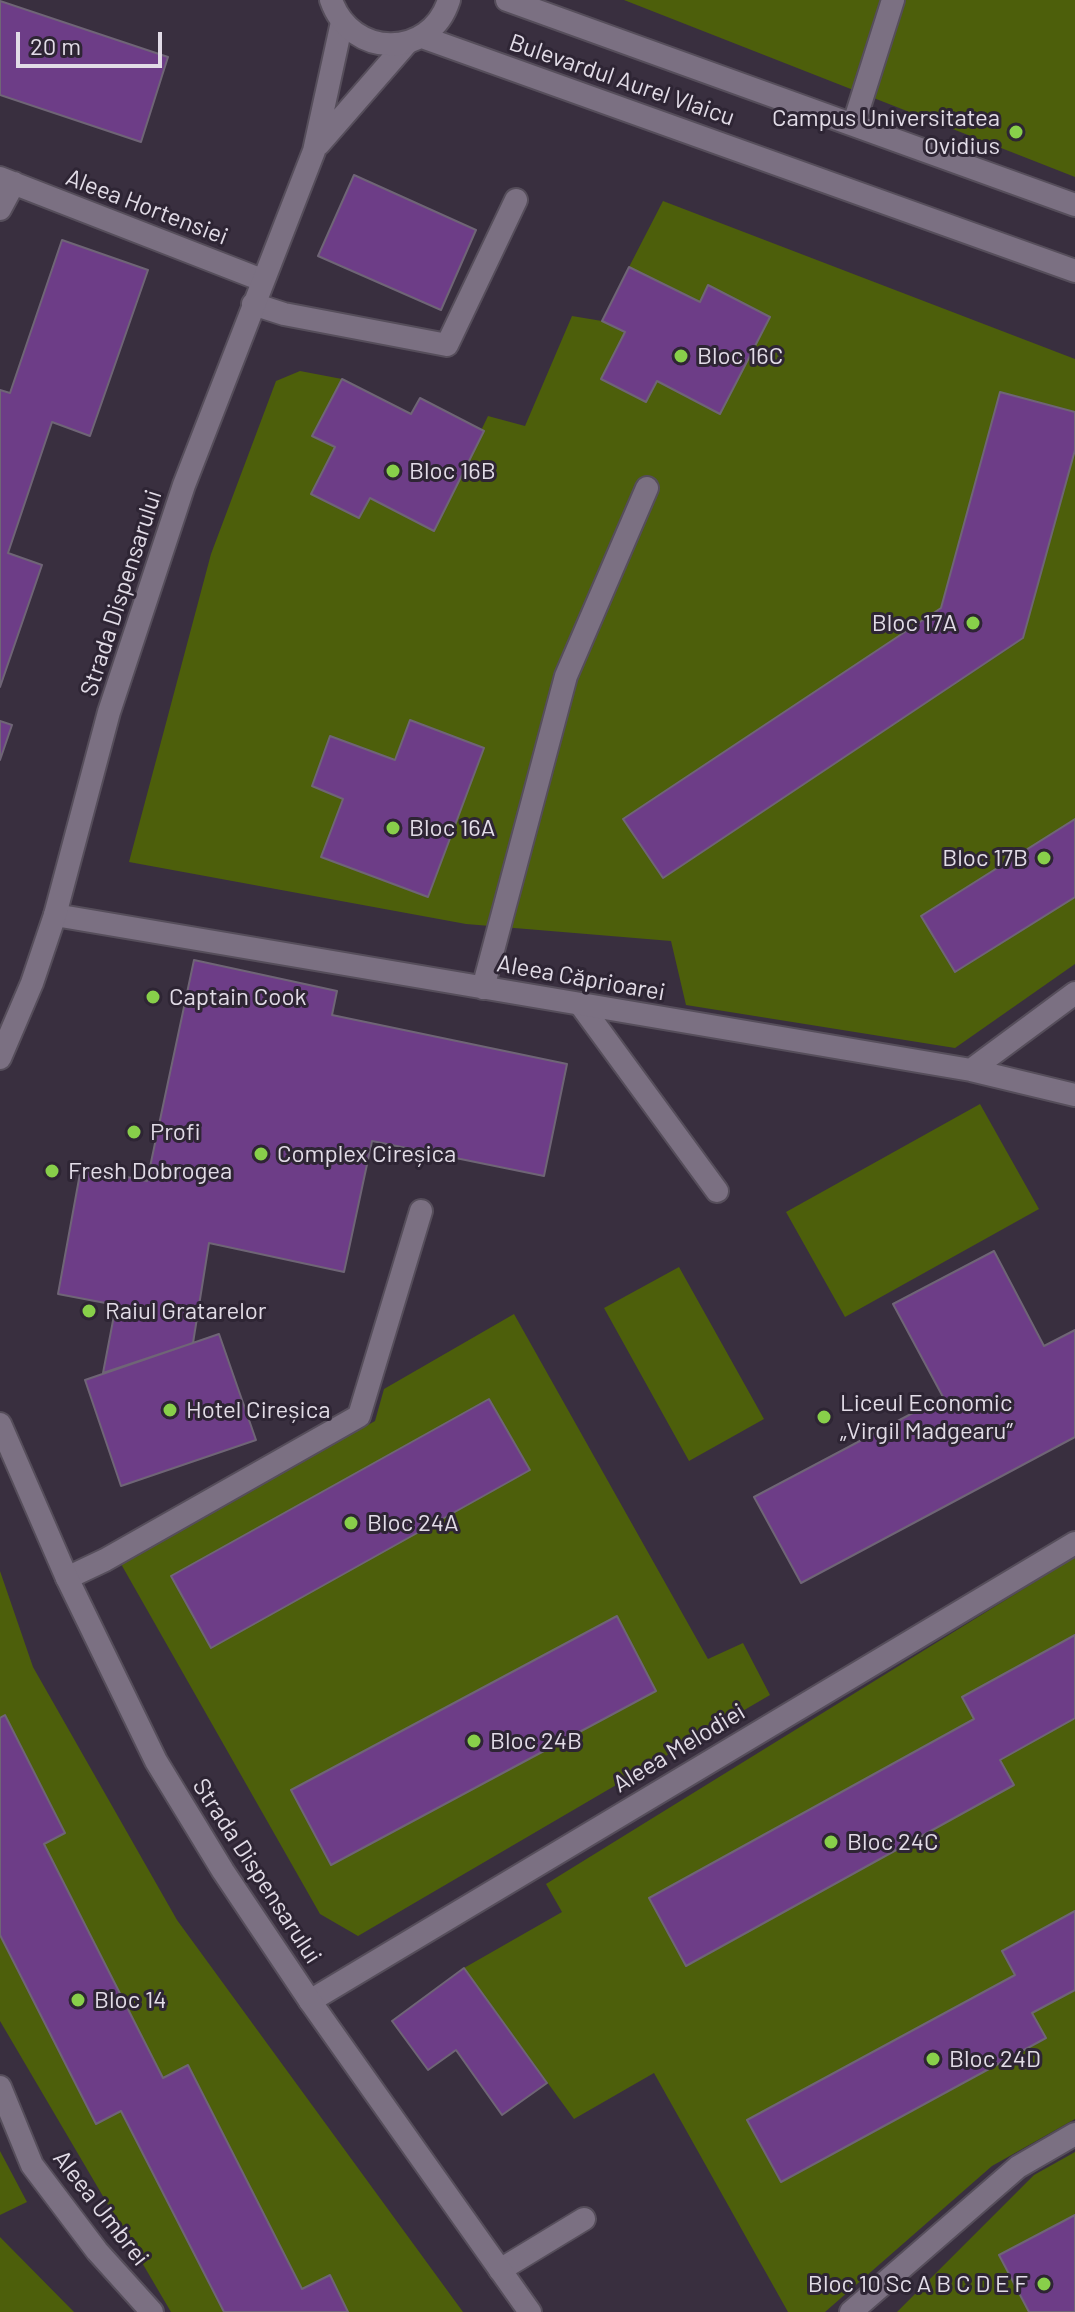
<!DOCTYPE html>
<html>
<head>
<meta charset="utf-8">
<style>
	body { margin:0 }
	#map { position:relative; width:1075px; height:2312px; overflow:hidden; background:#392f3f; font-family:Barlow,sans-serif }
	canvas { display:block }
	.scale { position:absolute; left:16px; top:32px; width:146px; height:36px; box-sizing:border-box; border:4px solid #e2dce7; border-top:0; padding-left:10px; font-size:24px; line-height:28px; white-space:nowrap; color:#e2dce7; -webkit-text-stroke:6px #2e2534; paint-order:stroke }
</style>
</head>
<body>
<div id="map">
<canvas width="1075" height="2312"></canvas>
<div class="scale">20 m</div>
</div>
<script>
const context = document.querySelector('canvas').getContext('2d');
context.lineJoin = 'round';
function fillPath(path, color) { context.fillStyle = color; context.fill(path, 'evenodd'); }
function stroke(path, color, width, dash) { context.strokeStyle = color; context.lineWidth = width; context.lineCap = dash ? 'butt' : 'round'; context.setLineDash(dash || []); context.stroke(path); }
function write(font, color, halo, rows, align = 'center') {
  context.font = font + ' Barlow,sans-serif'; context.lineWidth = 6; context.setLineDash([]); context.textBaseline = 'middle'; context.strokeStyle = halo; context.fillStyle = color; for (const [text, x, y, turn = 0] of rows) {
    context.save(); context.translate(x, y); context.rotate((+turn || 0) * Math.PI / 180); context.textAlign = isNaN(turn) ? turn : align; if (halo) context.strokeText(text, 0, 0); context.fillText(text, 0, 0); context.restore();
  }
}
fillPath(new Path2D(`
	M 624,0 L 1075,0 L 1075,177 Z
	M 663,201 L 1075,359 L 1075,412 L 1000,392 L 941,608 L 624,819 L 663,878 L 1023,639 L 1075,450 L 1075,819 L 921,916 L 956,972 L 1075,897 L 1075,964 L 955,1048 L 686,1005 L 671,941 L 466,924 L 129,862 L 211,554 L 276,381 L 300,371 L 342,379 L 312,436 L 335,447 L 311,494 L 359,518 L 370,498 L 433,530 L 488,416 L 525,426 L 572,316 L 602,321 L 625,332 L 601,379 L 646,402 L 657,381 L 720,414 L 769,317 L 708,286 L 700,302 L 629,267 ZM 411,720 L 484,748 L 427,897 L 321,857 L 343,799 L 312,786 L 330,736 L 395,760 Z
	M 980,1104 L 1039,1209 L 845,1317 L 786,1212 Z
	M 679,1267 L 764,1419 L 689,1461 L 604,1308 Z
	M 514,1314 L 708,1659 L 743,1643 L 770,1695 L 358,1936 L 320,1914 L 121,1564 L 375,1421 L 384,1389 ZM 489,1399 L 529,1471 L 211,1647 L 172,1577 ZM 617,1617 L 656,1691 L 331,1864 L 291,1790 Z
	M 1075,1557 L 1075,1635 L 962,1698 L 974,1719 L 649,1898 L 687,1966 L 1013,1785 L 1000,1760 L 1075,1718 L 1075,1911 L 1003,1950 L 1015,1975 L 747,2120 L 781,2182 L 1046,2039 L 1032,2013 L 1075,1990 L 1075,2119 L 992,2166 L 825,2312 L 788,2312 L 654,2073 L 574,2119 L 464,1968 L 562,1912 L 546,1884 Z
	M 0,1571 L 33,1667 L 177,1920 L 463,2312 L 348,2312 L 329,2276 L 302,2289 L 189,2066 L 163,2078 L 44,1844 L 65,1832 L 6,1716 L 0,1718 Z
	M 0,1935 L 96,2124 L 121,2111 L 224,2312 L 171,2312 L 0,2021 Z
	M 0,2151 L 27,2202 L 0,2215 Z
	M 1075,2152 L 1075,2215 L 999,2256 L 1029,2312 L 897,2312 L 1034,2175 Z
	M 0,2237 L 74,2312 L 0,2312 Z`), '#4d5f0b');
const building = new Path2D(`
	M 0,1 L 168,57 L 141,142 L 0,95 Z
	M 354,175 L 476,230 L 441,310 L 318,256 Z
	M 62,240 L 148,270 L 90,436 L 52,422 L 8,553 L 42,565 L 0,687 L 0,390 L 10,393 Z
	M 629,267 L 700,302 L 708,285 L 770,317 L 720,414 L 657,381 L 646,402 L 601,379 L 625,332 L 602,321 Z
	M 342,379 L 411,414 L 420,398 L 484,431 L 434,531 L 370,498 L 359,518 L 311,494 L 335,447 L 312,436 Z
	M 1000,392 L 1075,412 L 1075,450 L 1023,638 L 663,878 L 623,819 L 941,608 Z
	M 410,720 L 484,748 L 428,897 L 321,857 L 343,799 L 312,786 L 330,736 L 395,760 Z
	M 0,721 L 12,725 L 0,760 Z
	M 1075,819 L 1075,897 L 955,972 L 921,916 Z
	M 194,960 L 337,991 L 332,1015 L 567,1064 L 544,1176 L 372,1141 L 344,1272 L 209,1243 L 193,1343 L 103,1373 L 116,1305 L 58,1294 L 81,1168 L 147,1181 Z
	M 994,1251 L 1044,1346 L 1075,1330 L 1075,1437 L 801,1583 L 754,1497 L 943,1397 L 893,1304 Z
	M 219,1334 L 256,1440 L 121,1486 L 85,1380 Z
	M 489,1399 L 530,1470 L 211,1648 L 171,1576 Z
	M 617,1616 L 656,1691 L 331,1865 L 291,1790 Z
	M 1075,1635 L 1075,1718 L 1000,1760 L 1014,1785 L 686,1966 L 649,1898 L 974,1719 L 962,1697 Z
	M 5,1715 L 65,1833 L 44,1844 L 163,2078 L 188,2065 L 302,2289 L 330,2275 L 348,2312 L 224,2312 L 121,2111 L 96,2124 L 0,1935 L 0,1718 Z
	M 1075,1911 L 1075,1990 L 1032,2013 L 1046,2038 L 781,2182 L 747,2120 L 1015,1975 L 1002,1951 Z
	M 464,1968 L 547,2083 L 502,2115 L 456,2050 L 428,2070 L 392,2021 Z
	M 1075,2215 L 1075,2312 L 1029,2312 L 999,2255 Z`);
fillPath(building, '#6d3d87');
stroke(building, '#6f6576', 2);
const service = new Path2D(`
	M 854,123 L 893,0
	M 253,304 L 284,314 L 447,345 L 516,200
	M 580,1004 L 717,1191
	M 67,1578 L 105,1560 L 359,1416 L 421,1211
	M 500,2270 L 584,2219`);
const minor = new Path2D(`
	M 0,178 L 262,280
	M 0,209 L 14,183
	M 55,915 L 971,1070 L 1075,1095
	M 483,988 L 566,676 L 647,488
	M 971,1070 L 1075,993
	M 310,2001 L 1075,1543
	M 0,2087 L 32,2165 L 97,2251 L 152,2312
	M 851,2312 L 1018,2167 L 1075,2134`);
const tertiary = new Path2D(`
	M 319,144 L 406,44
	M 0,1058 L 32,983 L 55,915 L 109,712 L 184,485 L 314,151 L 342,22
	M 0,1424 L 67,1578 L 156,1761 L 223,1871 L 310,2001 L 530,2312`);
const secondary = new Path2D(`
	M 331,0 C 351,58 430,60 449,0
	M 507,0 L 1075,205
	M 422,37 L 1075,271`);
stroke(service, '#564e5b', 26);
stroke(minor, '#564e5b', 26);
stroke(tertiary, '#564e5b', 26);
stroke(secondary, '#564e5b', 26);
stroke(service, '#7b7082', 22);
stroke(minor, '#7b7082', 22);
stroke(tertiary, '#7b7082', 22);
stroke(secondary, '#7b7082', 22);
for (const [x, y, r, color] of [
	[1016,132,8,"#88cf4a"],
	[681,356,8,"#88cf4a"],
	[393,471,8,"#88cf4a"],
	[973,623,8,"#88cf4a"],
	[393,828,8,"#88cf4a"],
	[1044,858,8,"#88cf4a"],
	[153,997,8,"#88cf4a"],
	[134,1132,8,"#88cf4a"],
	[261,1154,8,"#88cf4a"],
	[52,1171,8,"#88cf4a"],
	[89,1311,8,"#88cf4a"],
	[170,1410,8,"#88cf4a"],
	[824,1417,8,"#88cf4a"],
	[351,1523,8,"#88cf4a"],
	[474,1741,8,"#88cf4a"],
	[831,1842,8,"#88cf4a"],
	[78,2000,8,"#88cf4a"],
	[933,2059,8,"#88cf4a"],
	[1044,2284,8,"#88cf4a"]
]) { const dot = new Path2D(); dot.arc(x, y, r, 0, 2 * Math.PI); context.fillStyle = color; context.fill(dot); stroke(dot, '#2e2534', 3); }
write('24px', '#e2dce7', '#2e2534', [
	["Bulevardul Aurel Vlaicu",622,80,19],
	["Aleea Hortensiei",147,207,21],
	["Strada Dispensarului",121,593,-72],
	["Aleea Căprioarei",581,978,10],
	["Aleea Melodiei",679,1748,-31],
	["Strada Dispensarului",257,1871,57],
	["Aleea Umbrei",101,2208,52]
]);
write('24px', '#e2dce7', '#2e2534', [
	["Campus Universitatea",1000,118,"right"],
	["Ovidius",1000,146,"right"],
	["Bloc 16C",697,356],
	["Bloc 16B",409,471],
	["Bloc 17A",957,623,"right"],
	["Bloc 16A",409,828],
	["Bloc 17B",1028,858,"right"],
	["Captain Cook",169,997],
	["Profi",150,1132],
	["Complex Cireșica",277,1154],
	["Fresh Dobrogea",68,1171],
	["Raiul Gratarelor",105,1311],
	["Liceul Economic",840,1403],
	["„Virgil Madgearu”",840,1431],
	["Hotel Cireșica",186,1410],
	["Bloc 24A",367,1523],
	["Bloc 24B",490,1741],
	["Bloc 24C",847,1842],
	["Bloc 14",94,2000],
	["Bloc 24D",949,2059],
	["Bloc 10 Sc A B C D E F",1028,2284,"right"]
], 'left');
</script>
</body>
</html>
